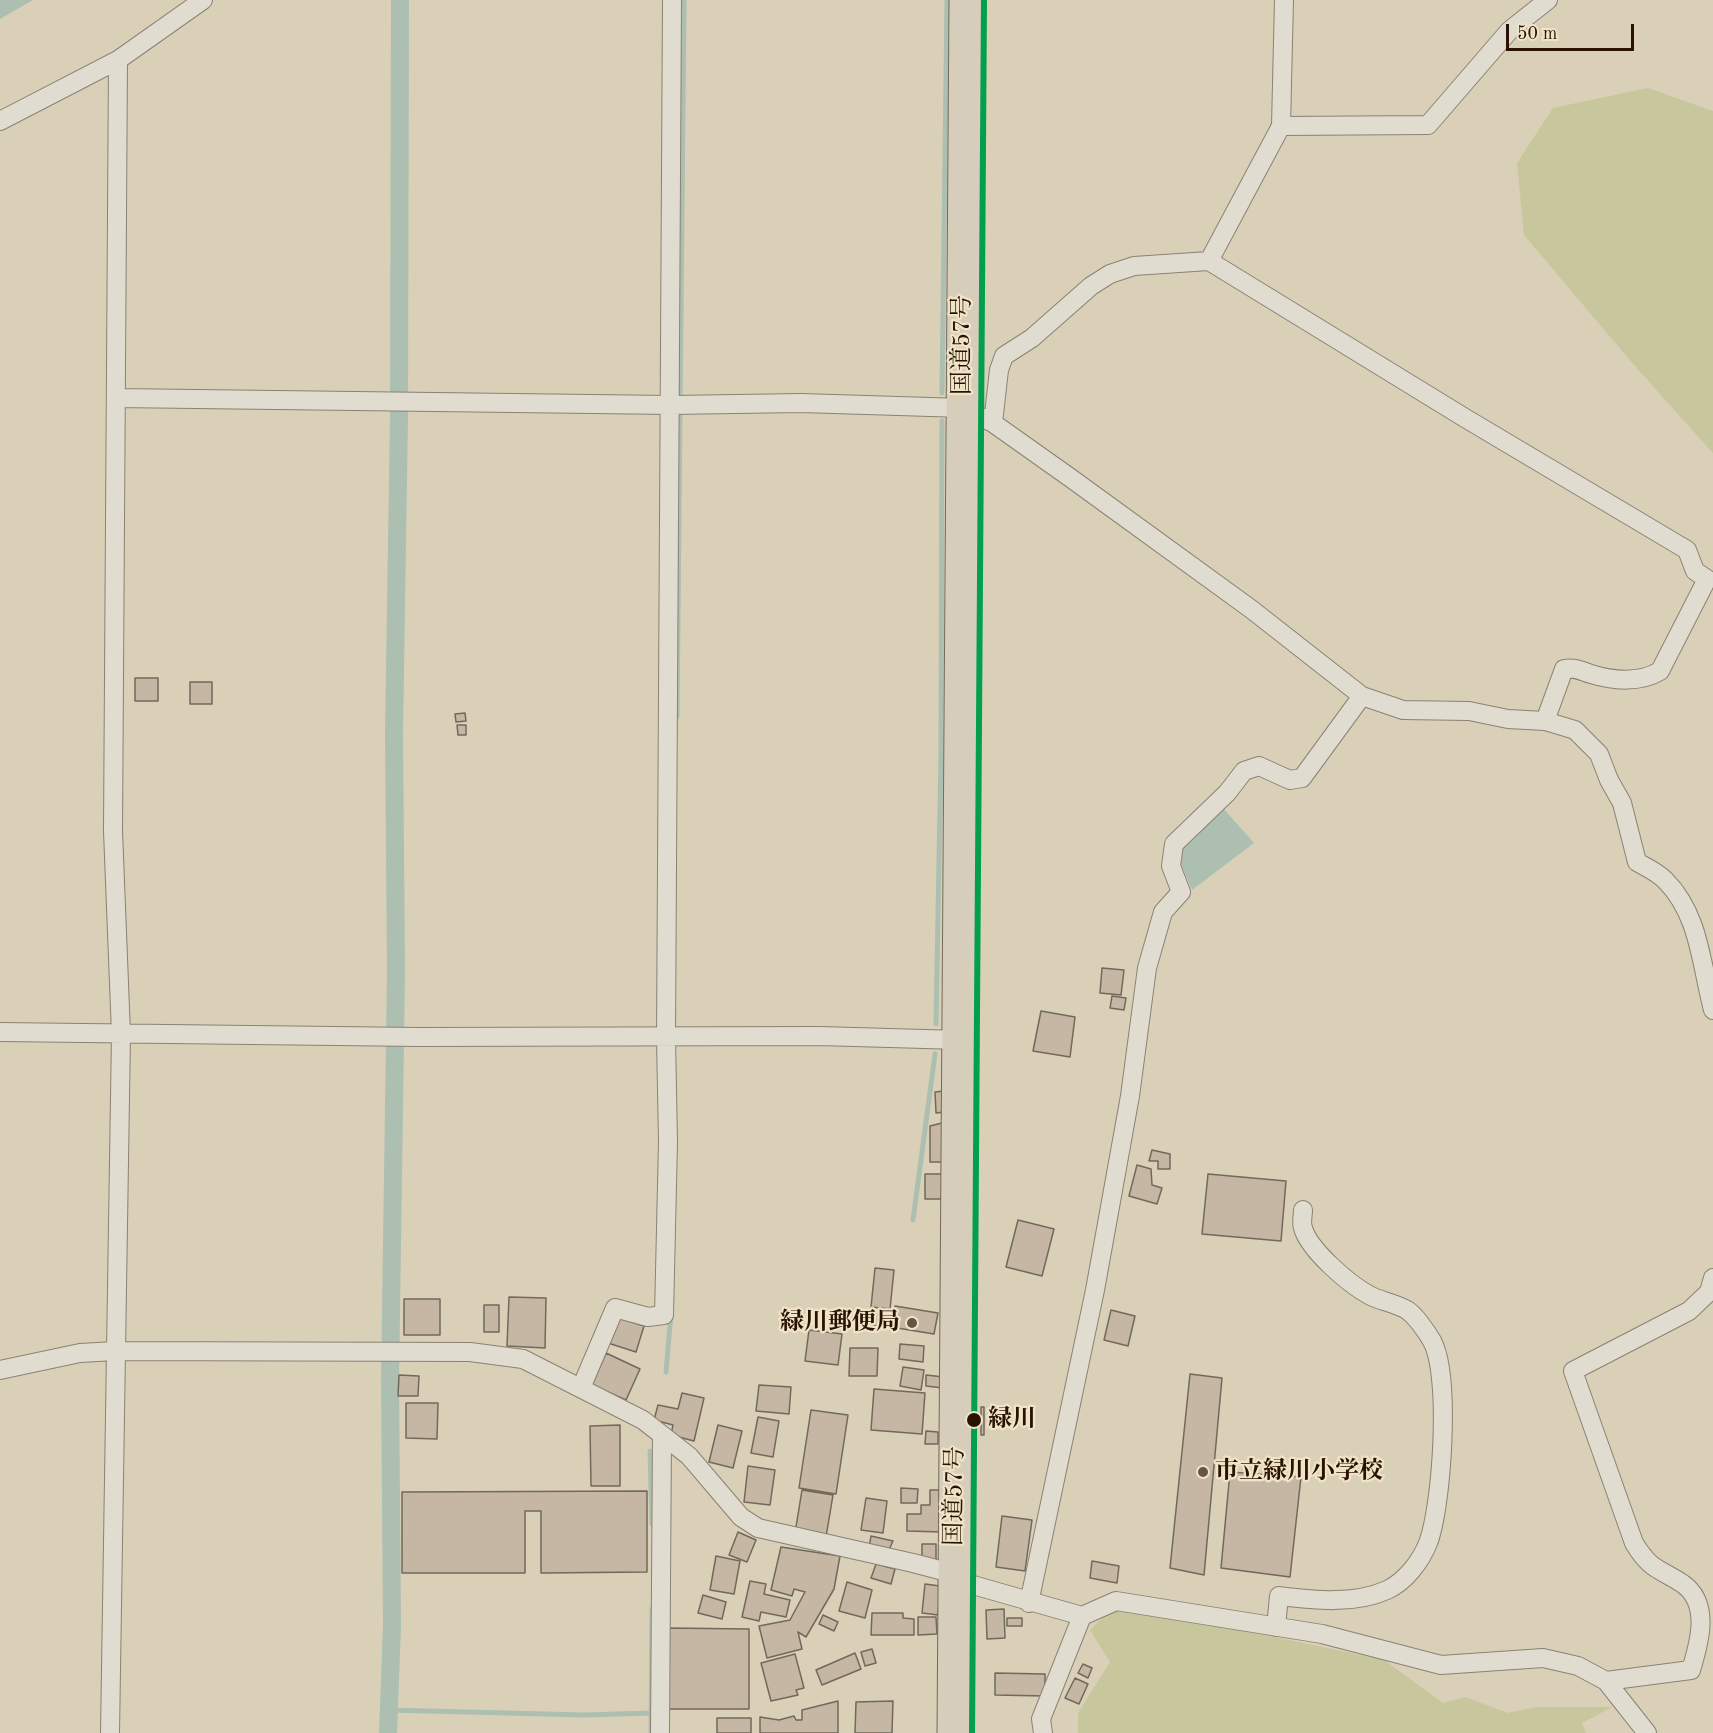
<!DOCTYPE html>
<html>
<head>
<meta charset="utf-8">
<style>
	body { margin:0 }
	#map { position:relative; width:1713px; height:1733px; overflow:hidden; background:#d9d0b7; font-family:"Old Standard TT",serif }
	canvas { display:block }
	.scale { position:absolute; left:1506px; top:24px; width:128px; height:27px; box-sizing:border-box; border:3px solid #2a1203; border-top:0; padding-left:8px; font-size:18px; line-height:21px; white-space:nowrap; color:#2a1203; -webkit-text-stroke:4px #efe4c7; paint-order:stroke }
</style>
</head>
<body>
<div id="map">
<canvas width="1713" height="1733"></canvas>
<div class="scale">50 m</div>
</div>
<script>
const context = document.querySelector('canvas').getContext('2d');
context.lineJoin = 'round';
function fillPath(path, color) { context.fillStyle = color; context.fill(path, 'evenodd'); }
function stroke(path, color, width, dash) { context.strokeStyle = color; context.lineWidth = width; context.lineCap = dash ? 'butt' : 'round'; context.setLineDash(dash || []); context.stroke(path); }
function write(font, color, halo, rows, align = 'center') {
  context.font = font + ' "Old Standard TT","Noto Serif JP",serif'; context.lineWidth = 4.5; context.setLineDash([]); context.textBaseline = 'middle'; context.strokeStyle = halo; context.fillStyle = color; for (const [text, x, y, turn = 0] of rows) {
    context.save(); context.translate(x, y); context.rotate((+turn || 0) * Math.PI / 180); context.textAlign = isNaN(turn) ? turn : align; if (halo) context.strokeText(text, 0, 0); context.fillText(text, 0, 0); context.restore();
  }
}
fillPath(new Path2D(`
	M 1648,88 L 1713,111 L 1713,453 L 1634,365 L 1524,235 L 1517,163 L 1553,108 Z
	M 1111,1610 L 1232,1628 L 1384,1660 L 1443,1703 L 1465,1697 L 1508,1713 L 1537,1707 L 1612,1707 L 1582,1723 L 1586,1733 L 1078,1733 L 1078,1713 L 1110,1662 L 1090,1630 Z`), '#c7c69c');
fillPath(new Path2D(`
	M 0,0 L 33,0 L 0,19 Z
	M 1222,807 L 1254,843 L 1192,890 L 1181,864 L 1180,847 Z`), '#acbfb1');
stroke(new Path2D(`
	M 942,393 L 947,0
	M 677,717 L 684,0
	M 936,1024 L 941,753 L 942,421
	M 913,1220 L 935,1054
	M 666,1372 L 671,1314
	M 650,1451 L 652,1524
	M 389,1710 L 584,1715 L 651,1713
	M 651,1733 L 652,1609`), '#acbfb1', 5);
stroke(new Path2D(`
	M 388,1733 L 392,1626 L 390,1379 L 396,971 L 394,734 L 399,416 L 400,0`), '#acbfb1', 18);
const building = new Path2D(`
	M 135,678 L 158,678 L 158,701 L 135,701 Z
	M 190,682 L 212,682 L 212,704 L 190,704 Z
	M 465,713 L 466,721 L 456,722 L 455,714 Z
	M 457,725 L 466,725 L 466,735 L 458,735 Z
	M 1102,968 L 1124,970 L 1121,995 L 1100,993 Z
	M 1112,996 L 1126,998 L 1124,1010 L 1110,1008 Z
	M 1041,1011 L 1075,1017 L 1070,1057 L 1033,1051 Z
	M 944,1091 L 945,1112 L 936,1113 L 935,1092 Z
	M 942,1123 L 942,1162 L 930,1162 L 930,1126 Z
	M 1152,1150 L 1170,1154 L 1170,1169 L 1158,1169 L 1158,1161 L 1149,1161 Z
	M 1137,1165 L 1151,1169 L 1152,1185 L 1162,1188 L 1157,1204 L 1129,1196 Z
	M 925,1174 L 943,1174 L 943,1199 L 925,1199 Z
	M 1208,1174 L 1286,1181 L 1281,1241 L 1202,1234 Z
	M 1018,1220 L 1054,1229 L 1042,1276 L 1006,1267 Z
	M 875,1268 L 894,1270 L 890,1309 L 871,1307 Z
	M 509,1297 L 546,1298 L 545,1348 L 507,1346 Z
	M 404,1299 L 440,1299 L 440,1335 L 404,1335 Z
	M 484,1305 L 499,1305 L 499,1332 L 484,1332 Z
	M 895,1306 L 938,1313 L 934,1334 L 891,1327 Z
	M 1111,1310 L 1135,1316 L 1128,1346 L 1104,1340 Z
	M 870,1314 L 886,1315 L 885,1327 L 870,1325 Z
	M 616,1317 L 644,1326 L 636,1352 L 608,1343 Z
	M 809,1330 L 842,1334 L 838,1365 L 805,1361 Z
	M 900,1344 L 924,1346 L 923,1362 L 899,1359 Z
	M 850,1348 L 878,1348 L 877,1376 L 849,1376 Z
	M 606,1353 L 640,1369 L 626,1400 L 592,1385 Z
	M 903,1367 L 924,1370 L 921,1390 L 900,1386 Z
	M 1190,1374 L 1222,1378 L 1204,1575 L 1170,1568 Z
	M 399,1375 L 419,1376 L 418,1396 L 398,1396 Z
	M 926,1375 L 944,1377 L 943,1388 L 926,1386 Z
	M 759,1385 L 791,1387 L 789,1414 L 756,1411 Z
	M 874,1389 L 925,1393 L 922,1434 L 871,1430 Z
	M 682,1393 L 704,1398 L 694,1441 L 671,1435 L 673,1425 L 654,1420 L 658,1405 L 678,1409 Z
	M 406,1403 L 438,1403 L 437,1439 L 406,1438 Z
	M 981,1407 L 984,1407 L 984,1435 L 981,1435 Z
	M 811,1410 L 848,1415 L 836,1494 L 799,1488 Z
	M 758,1417 L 779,1421 L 773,1457 L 751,1453 Z
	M 620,1425 L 620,1486 L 591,1486 L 590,1426 Z
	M 718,1425 L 742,1431 L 733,1468 L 709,1462 Z
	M 926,1431 L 938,1432 L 938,1444 L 925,1444 Z
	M 748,1466 L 775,1470 L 770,1505 L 744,1502 Z
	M 1230,1472 L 1301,1477 L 1290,1577 L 1221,1568 Z
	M 901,1488 L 918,1489 L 917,1503 L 901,1503 Z
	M 802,1490 L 833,1495 L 826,1537 L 795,1533 Z
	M 930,1490 L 942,1490 L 942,1532 L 907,1531 L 907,1514 L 921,1514 L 921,1505 L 930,1505 Z
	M 647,1491 L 647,1572 L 541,1573 L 541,1511 L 525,1511 L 525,1573 L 402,1573 L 402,1492 Z
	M 866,1498 L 887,1501 L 883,1533 L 861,1530 Z
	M 1002,1516 L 1032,1520 L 1025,1571 L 996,1567 Z
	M 738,1532 L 756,1540 L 747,1562 L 729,1555 Z
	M 871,1536 L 893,1541 L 888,1552 L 869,1548 Z
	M 922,1544 L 936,1544 L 936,1563 L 922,1563 Z
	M 781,1547 L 840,1556 L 834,1589 L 806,1637 L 798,1632 L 802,1649 L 767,1658 L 759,1626 L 790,1620 L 805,1592 L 794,1589 L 792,1596 L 771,1590 Z
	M 716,1556 L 740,1561 L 734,1594 L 710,1590 Z
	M 1092,1561 L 1119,1566 L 1117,1583 L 1090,1578 Z
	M 876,1564 L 895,1569 L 891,1584 L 871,1578 Z
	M 750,1581 L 766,1584 L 764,1594 L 790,1600 L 786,1617 L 761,1612 L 759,1621 L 742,1617 Z
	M 847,1582 L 872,1590 L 865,1618 L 839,1611 Z
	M 925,1584 L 940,1586 L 938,1615 L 922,1613 Z
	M 703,1595 L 726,1602 L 722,1619 L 698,1613 Z
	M 1004,1609 L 1005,1638 L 987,1639 L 986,1610 Z
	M 872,1613 L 903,1613 L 903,1618 L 914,1619 L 914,1635 L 871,1635 Z
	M 823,1615 L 838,1622 L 834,1631 L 819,1624 Z
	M 918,1617 L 936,1617 L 937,1634 L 918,1635 Z
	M 1007,1618 L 1022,1618 L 1022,1626 L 1007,1626 Z
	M 668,1628 L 749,1629 L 749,1709 L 667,1709 Z
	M 872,1649 L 876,1663 L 865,1666 L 861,1652 Z
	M 855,1653 L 861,1669 L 822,1685 L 816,1670 Z
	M 795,1654 L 804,1688 L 796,1690 L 798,1695 L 771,1701 L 761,1663 Z
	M 1083,1664 L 1092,1668 L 1088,1678 L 1078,1673 Z
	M 995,1673 L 1045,1674 L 1045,1696 L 995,1695 Z
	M 1075,1678 L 1088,1684 L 1079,1704 L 1065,1698 Z
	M 838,1701 L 838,1733 L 760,1733 L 760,1717 L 779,1720 L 794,1716 L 796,1720 L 802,1720 L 802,1710 Z
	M 893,1701 L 892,1733 L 855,1733 L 856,1702 Z
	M 717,1718 L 751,1718 L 751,1733 L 717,1733 Z`);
fillPath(building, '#c6b6a4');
stroke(building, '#72695b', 1.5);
const street = new Path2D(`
	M 0,121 L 118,60 L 203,0
	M 1281,126 L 1428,125 L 1510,30 L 1548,0
	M 1209,261 L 1281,126 L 1284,0
	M 117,398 L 671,405 L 801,403 L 963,408 L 993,423 L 1072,479 L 1251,609 L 1362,696 L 1403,710 L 1469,711 L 1508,719 L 1545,721 L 1575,730 L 1599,754 L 1609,780 L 1622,803 L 1637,862 C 1646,867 1657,872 1665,880 C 1700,915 1701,965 1713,1010
	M 993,423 L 999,370 L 1004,356 L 1032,338 L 1091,286 L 1110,274 L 1134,266 L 1209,261 L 1465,418 L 1687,550 L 1695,571 L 1707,579 L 1660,671 C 1640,683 1613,681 1591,674 C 1581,671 1575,667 1564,669 L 1545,721
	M 0,1032 L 419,1037 L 819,1036 L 960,1040
	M 0,1370 L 80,1353 L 115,1351 L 470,1352 L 523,1359 L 643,1420 L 689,1456 L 741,1517 L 758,1528 L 913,1563 L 955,1574 L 973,1585 L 1082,1616 L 1116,1601 L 1322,1634 L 1441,1665 L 1543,1658 L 1578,1666 L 1606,1681 L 1647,1733
	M 581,1388 L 615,1308 L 648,1317 L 664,1315 L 668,1142 L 666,1038 L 672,0
	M 1029,1603 L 1095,1290 L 1130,1096 L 1147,968 L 1163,912 L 1181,892 L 1171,866 L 1174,844 L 1227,793 L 1244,771 L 1259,766 L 1290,780 L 1302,778 L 1362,696
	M 1276,1627 L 1279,1596 C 1313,1600 1354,1605 1387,1590 C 1405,1582 1421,1561 1428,1543 C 1442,1507 1451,1375 1432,1341 C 1427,1332 1415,1315 1407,1310 C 1395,1303 1380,1301 1369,1295 C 1349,1284 1309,1250 1303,1228 C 1301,1223 1303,1215 1303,1210
	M 1606,1681 L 1691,1670 C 1699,1644 1711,1604 1683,1584 C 1659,1568 1651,1571 1634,1543 L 1573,1371 L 1689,1311 L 1709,1292 L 1713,1278
	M 110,1733 L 121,1034 L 113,831 L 118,60
	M 660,1733 L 662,1435
	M 1043,1733 L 1041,1719 L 1082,1616`);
const highway = new Path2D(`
	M 954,1733 L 966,0`);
stroke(street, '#8a8273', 20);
stroke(highway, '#72695b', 35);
stroke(street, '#e1dcd0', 18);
stroke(highway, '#d6cdbb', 33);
stroke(new Path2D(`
	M 972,1733 L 984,0`), '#029f4d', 6);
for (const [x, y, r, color] of [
	[912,1323,6,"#675442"],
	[974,1420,8,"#2a1203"],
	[1203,1472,6,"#675442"]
]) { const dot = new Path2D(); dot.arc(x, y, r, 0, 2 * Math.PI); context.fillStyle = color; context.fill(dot); stroke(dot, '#efe4c7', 2); }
write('24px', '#2a1203', '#efe4c7', [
	["国道57号",963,345,-90],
	["国道57号",955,1496,-89]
]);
write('bold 24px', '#2a1203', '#efe4c7', [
	["緑川郵便局",900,1323],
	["市立緑川小学校",1215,1472,"left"]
], 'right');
write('bold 24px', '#2a1203', '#efe4c7', [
	["緑川",988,1420]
], 'left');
</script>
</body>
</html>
